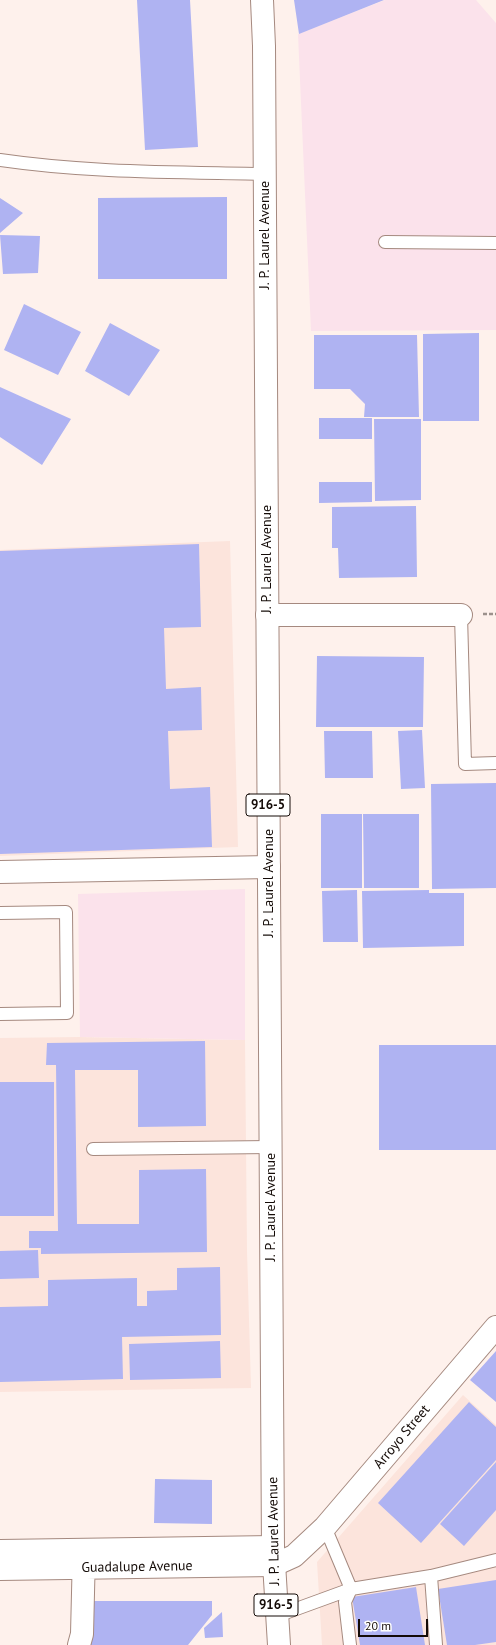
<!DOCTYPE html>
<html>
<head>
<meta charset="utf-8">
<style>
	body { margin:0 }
	#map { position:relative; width:496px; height:1645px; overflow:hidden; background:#fef1ec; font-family:"PT Sans",sans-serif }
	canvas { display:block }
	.scale { position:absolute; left:358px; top:1619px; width:70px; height:18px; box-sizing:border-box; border:2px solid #140b07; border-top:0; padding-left:5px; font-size:12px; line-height:14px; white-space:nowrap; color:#140b07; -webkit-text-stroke:3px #fff; paint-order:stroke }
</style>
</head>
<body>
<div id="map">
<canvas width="496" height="1645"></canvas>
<div class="scale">20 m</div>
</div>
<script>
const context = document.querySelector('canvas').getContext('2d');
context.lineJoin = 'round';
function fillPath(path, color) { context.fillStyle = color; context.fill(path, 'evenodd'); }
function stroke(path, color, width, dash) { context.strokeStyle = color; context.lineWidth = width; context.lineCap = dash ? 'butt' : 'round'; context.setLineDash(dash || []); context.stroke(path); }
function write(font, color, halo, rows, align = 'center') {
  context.font = font + ' "PT Sans",sans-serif'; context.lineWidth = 3.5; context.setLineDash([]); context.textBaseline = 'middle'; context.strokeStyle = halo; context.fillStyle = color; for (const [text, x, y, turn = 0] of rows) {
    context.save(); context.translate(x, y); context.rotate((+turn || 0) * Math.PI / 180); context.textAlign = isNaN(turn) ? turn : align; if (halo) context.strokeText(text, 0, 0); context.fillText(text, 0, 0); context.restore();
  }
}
fillPath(new Path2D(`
	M 230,541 L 238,847 L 0,856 L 0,550 Z
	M 80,1037 L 245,1040 L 247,1251 L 251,1388 L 0,1392 L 0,1038 Z
	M 463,1395 L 496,1425 L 496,1645 L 322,1645 L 317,1562 Z`), '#fce4dc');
fillPath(new Path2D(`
	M 385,0 L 476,0 L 496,23 L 496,330 L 311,331 L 298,34 Z
	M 245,889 L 245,1040 L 80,1037 L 78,894 Z`), '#fbe2eb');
fillPath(new Path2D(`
	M 137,0 L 190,0 L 198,147 L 145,150 Z
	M 294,0 L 384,0 L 299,34 Z
	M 227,197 L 227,279 L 98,279 L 98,198 Z
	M 0,198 L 23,213 L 0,233 Z
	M 0,235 L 40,236 L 38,273 L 3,274 Z
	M 24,304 L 81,332 L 58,375 L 4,350 Z
	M 110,323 L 160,350 L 129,396 L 85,371 Z
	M 479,333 L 479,421 L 423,421 L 423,334 Z
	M 314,335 L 417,335 L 419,417 L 364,417 L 365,404 L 350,389 L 314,389 Z
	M 0,387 L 71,419 L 42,465 L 0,437 Z
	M 319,418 L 372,418 L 372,439 L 319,439 Z
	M 374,419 L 421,419 L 421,500 L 375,501 Z
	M 319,482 L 372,482 L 372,502 L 319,503 Z
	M 416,506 L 417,577 L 339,578 L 338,548 L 332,548 L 332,507 Z
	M 199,544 L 201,627 L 164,628 L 166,689 L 201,687 L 202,730 L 168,731 L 170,789 L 210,787 L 212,847 L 0,854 L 0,551 Z
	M 317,656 L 424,657 L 423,727 L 316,727 Z
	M 422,730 L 425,788 L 401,789 L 398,731 Z
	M 324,731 L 372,731 L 373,778 L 325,778 Z
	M 496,783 L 496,888 L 432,889 L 431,784 Z
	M 321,814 L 362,814 L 362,888 L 321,888 Z
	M 363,814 L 419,814 L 419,888 L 364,888 Z
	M 357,890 L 358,942 L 323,942 L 322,891 Z
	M 429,890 L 429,893 L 464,893 L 464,946 L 363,948 L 362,891 Z
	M 205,1041 L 206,1126 L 138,1127 L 138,1070 L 75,1070 L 77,1224 L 139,1224 L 139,1170 L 206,1169 L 207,1252 L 41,1254 L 41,1248 L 29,1248 L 29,1231 L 58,1231 L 56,1065 L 46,1065 L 47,1043 Z
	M 379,1045 L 496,1045 L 496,1150 L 379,1150 Z
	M 0,1082 L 54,1082 L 54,1216 L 0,1216 Z
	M 38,1250 L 39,1278 L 0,1279 L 0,1251 Z
	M 220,1267 L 221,1335 L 122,1337 L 123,1379 L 0,1382 L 0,1307 L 48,1306 L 48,1280 L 137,1278 L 137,1306 L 147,1306 L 147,1291 L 177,1290 L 177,1268 Z
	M 220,1341 L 221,1378 L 130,1380 L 129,1344 Z
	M 496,1351 L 496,1402 L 470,1380 Z
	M 469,1402 L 496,1427 L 496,1460 L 421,1543 L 378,1503 Z
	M 496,1462 L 496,1510 L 464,1546 L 440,1524 Z
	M 155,1479 L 212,1480 L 212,1524 L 154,1523 Z
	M 496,1580 L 496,1642 L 475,1645 L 447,1645 L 438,1589 Z
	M 416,1587 L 425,1645 L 360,1645 L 352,1597 Z
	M 91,1601 L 212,1601 L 212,1615 L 188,1645 L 91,1645 Z
	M 222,1612 L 223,1637 L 205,1638 L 204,1628 Z`), '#afb3f2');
const lane = new Path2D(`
	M 0,160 C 88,173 177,172 265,174
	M 385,242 L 496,243
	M 461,615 L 465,764 L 496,763
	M 0,913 L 66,912 L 67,1013 L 0,1014
	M 93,1149 L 270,1147
	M 325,1527 L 351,1589 L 345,1602 L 350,1645
	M 431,1576 L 436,1645
	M 277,1616 L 351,1589 L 431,1576 L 496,1560`);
const street = new Path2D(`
	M 267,615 L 461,615
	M 0,872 L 269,867
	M 0,1551 L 273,1547
	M 0,1569 L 274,1565
	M 79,1645 L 82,1634 L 84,1552`);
const secondary = new Path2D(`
	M 274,1565 L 294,1556 L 325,1527 L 496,1327`);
const primary = new Path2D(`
	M 262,0 L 264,46 L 273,1547 L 279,1645`);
stroke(lane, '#a5897f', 14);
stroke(street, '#a5897f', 24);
stroke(secondary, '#a5897f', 24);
stroke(primary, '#a5897f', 24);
stroke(new Path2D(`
	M 483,614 L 496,614`), '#9c918c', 2.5, [4, 2]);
stroke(lane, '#fff', 12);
stroke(street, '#fff', 22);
stroke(secondary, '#fff', 22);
stroke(primary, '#fff', 22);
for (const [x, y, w] of [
	[268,805,44],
	[276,1605,44]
]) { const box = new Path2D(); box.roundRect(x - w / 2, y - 11, w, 22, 3); context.fillStyle = '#fff'; context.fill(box); stroke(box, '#140b07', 1); }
write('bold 13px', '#140b07', null, [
	["916-5",268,805],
	["916-5",276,1605]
]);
write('14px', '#140b07', '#fff', [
	["J. P. Laurel Avenue",265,235,-90],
	["J. P. Laurel Avenue",267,559,-90],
	["J. P. Laurel Avenue",269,883,-90],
	["J. P. Laurel Avenue",271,1207,-90],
	["Arroyo Street",402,1437,-50],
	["J. P. Laurel Avenue",274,1531,-91],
	["Guadalupe Avenue",137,1567,-1]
]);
</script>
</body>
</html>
